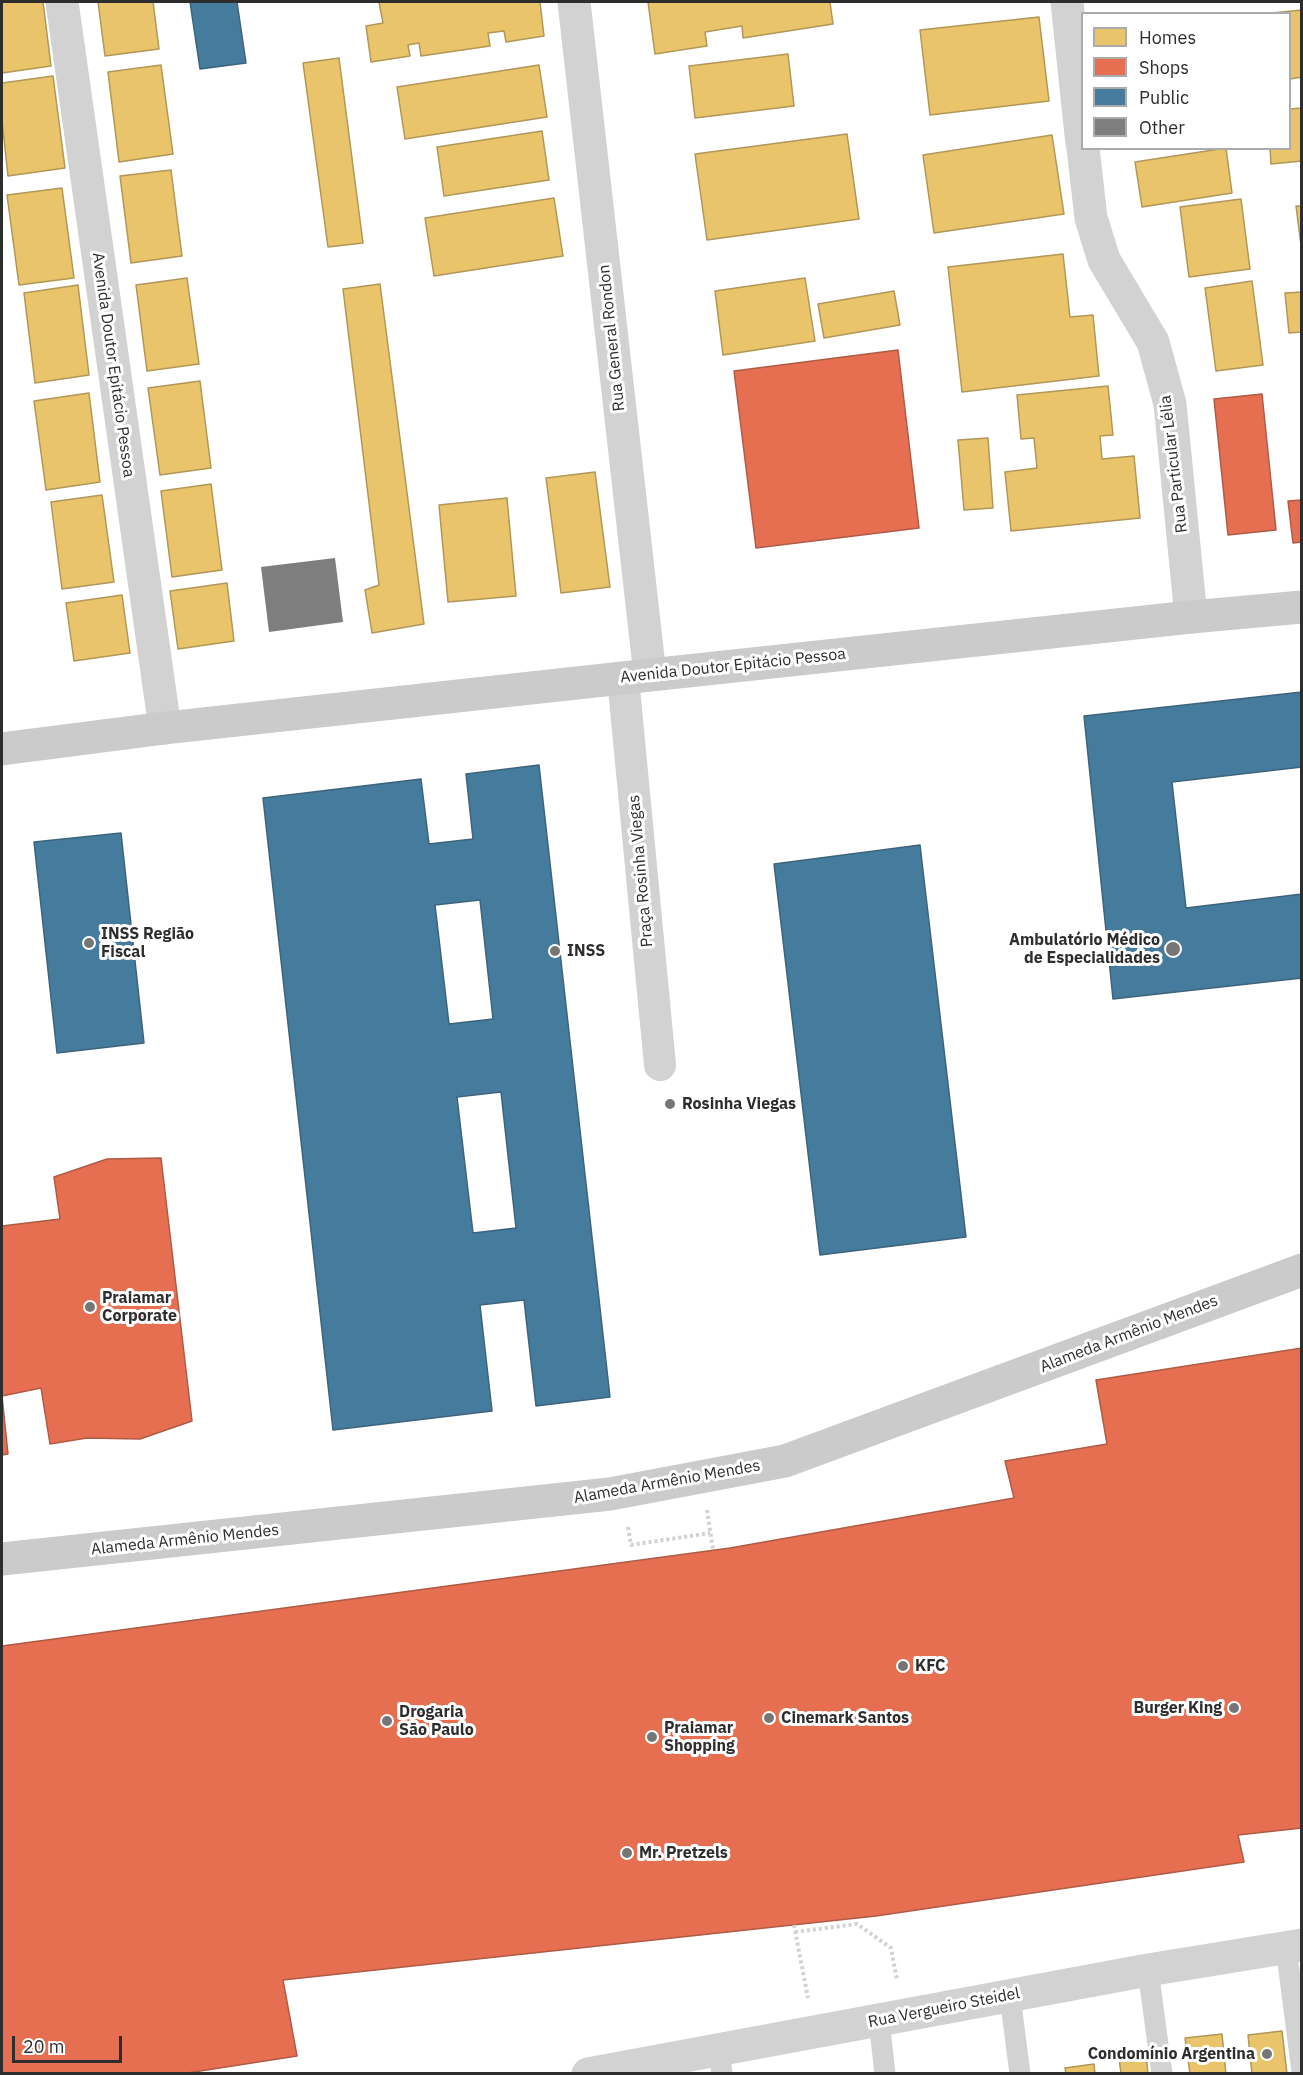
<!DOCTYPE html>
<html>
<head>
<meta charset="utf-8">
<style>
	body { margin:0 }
	#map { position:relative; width:1303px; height:2075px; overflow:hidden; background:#fff; font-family:"IBM Plex Sans",sans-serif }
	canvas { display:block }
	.frame { position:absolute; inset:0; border:3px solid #2d2d2d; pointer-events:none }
	.legend { position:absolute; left:1081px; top:12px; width:210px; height:138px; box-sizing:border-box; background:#fff; border:2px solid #ababab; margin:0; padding:8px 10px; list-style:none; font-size:18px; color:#2d2d2d }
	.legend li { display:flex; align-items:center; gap:12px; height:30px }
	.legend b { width:30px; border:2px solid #ababab }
	.scale { position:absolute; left:12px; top:2036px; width:110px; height:27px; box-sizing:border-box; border:3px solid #2d2d2d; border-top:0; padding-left:8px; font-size:18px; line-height:21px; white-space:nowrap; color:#2d2d2d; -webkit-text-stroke:4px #fff; paint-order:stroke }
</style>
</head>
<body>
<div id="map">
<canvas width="1303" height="2075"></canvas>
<div class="frame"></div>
<ul class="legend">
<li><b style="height:16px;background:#e9c46a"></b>Homes</li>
<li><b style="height:16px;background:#e76f51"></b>Shops</li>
<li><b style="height:16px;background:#457b9d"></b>Public</li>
<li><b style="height:16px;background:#7e7e7e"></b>Other</li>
</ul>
<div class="scale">20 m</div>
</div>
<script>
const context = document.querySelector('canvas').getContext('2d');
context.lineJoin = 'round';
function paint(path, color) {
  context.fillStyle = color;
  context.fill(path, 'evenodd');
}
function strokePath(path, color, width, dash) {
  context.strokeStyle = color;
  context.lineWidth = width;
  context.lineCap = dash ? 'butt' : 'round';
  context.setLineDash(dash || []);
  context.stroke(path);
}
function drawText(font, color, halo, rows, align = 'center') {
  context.font = font + ' "IBM Plex Sans",sans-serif';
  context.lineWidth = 6;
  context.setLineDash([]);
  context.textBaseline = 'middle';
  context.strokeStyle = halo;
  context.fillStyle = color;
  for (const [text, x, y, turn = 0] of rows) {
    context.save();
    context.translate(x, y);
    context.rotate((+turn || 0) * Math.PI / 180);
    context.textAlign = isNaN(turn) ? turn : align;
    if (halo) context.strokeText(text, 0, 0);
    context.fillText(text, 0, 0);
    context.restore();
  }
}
const homes = new Path2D(`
	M2,2H43L51,66L2,73Z
	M98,2H153L159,49L105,56Z
	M379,2H540L544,36L506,42L504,31L488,33L490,46L421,56L419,43L408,45L410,56L371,62L366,26L383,23Z
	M648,2H830L833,24L743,38L742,26L705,32L707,46L655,54Z
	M1302,10V77L1290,79V14L1272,13Z
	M1039,17L1049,101L930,115L920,30Z
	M788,54L794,106L695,118L689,66Z
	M339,58L363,243L328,247L303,63Z
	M161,65L173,154L119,162L108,72Z
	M539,65L547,117L405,139L397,87Z
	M53,76L65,168L8,176L2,121V83Z
	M1302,108V161L1271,164L1270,148H1290V109Z
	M542,131L549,180L444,196L437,147Z
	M847,134L859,219L707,240L695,154Z
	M1052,135L1064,214L934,233L923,155Z
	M1226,148L1232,193L1142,207L1135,162Z
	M171,170L182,256L131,263L120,176Z
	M62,188L74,278L19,285L7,195Z
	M554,198L563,256L434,276L425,218Z
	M1241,199L1250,269L1189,277L1180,207Z
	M1296,206H1302V253Z
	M1063,254L1070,317L1093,315L1099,376L962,392L948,267Z
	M187,278L199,364L147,371L136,285Z
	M805,278L815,341L723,355L715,291Z
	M1252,281L1263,365L1216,371L1205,288Z
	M380,284L424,624L372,633L365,590L379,585L343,289Z
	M78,285L89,375L35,383L24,293Z
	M894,291L900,325L824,338L818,304Z
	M1302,292V332L1289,333L1285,293Z
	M200,381L211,468L160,475L148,388Z
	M1108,386L1113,435L1100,436L1102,459L1134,456L1140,518L1011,531L1005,472L1037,468L1034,438L1021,439L1017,395Z
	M89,393L100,482L46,490L34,401Z
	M988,438L993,508L964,510L958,440Z
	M595,472L610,587L561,593L546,478Z
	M211,484L222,570L172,577L161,491Z
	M102,495L114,582L62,589L51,502Z
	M507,498L516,596L448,602L439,505Z
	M227,583L234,641L178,649L170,591Z
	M122,595L130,653L74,661L66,603Z
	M1282,2031L1287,2074H1252L1248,2035Z
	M1222,2034L1226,2074H1190L1185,2038Z
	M1146,2054L1148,2074H1121L1119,2058Z
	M1094,2064L1095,2074H1066L1065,2068Z`);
paint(homes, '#e9c46a');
strokePath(homes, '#b19758', 1.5);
const shops = new Path2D(`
	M898,350L919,528L756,548L734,371Z
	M1262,394L1276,530L1228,535L1214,399Z
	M1302,500V542L1293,543L1288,501Z
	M161,1158L192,1421L140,1439L87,1438L50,1444L41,1388L2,1396L8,1454L2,1455V1226L60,1219L54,1177L107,1159Z
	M1302,1348V1828L1238,1835L1244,1862L876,1916L283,1980L297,2056L181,2074H2V1646L730,1548L1014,1498L1005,1461L1107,1444L1096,1380Z`);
paint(shops, '#e76f51');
strokePath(shops, '#af5b46', 1.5);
const public = new Path2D(`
	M190,2H237L246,63L200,69Z
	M1302,692V767L1172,782L1186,908L1302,894V978L1113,999L1084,716Z
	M539,765L610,1397L536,1406L524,1300L480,1305L492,1411L333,1430L263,798L421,779L429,844L473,839L466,774ZM480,900L493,1019L449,1024L435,905ZM501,1092L516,1228L473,1233L457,1097Z
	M121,833L144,1043L57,1053L34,842Z
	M920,845L966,1237L820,1255L774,864Z`);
paint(public, '#457b9d');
strokePath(public, '#3e647b', 1.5);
paint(new Path2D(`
	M335,558L343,622L269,632L261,567Z`), '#7e7e7e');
strokePath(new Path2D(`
	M707,1510L713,1550
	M628,1527L631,1545L710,1533
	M794,1925L808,1998
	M795,1932L857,1924L891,1948L897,1980`), '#d2d2d2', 4, [3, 3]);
strokePath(new Path2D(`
	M1286,1947L1302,2072
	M1148,1970L1162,2074
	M1010,1996L1020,2074
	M879,2020L885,2074
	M719,2050L722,2074`), '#d2d2d2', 21);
strokePath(new Path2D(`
	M623,678L660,1065`), '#d2d2d2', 32);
strokePath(new Path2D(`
	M62,2L165,728
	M574,2L650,675
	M1067,2L1082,144
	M1083,148L1091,218L1104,260L1153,342L1170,404L1191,617
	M588,2074L1148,1970L1302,1945`), '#d2d2d2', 33);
strokePath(new Path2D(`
	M2,749L165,728L650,675L1191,617L1302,607
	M2,1559L610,1494L785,1461L1302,1270`), '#cbcbcb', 33);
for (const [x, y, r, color] of [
	[89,943,6,"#767676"],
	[1173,949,8,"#767676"],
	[555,951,6,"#767676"],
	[670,1104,6,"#767676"],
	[90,1307,6,"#767676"],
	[903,1666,6,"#767676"],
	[1234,1708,6,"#767676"],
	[769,1718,6,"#767676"],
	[387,1721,6,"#767676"],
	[652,1737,6,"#767676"],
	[627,1853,6,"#767676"],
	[1267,2054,6,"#767676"]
]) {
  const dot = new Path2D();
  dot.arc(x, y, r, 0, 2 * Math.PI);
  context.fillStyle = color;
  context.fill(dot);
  strokePath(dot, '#fff', 2);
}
drawText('16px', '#2d2d2d', '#fff', [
	["Rua General Rondon",612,338,-96],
	["Avenida Doutor Epitácio Pessoa",113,365,82],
	["Rua Particular Lélia",1174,464,-97],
	["Avenida Doutor Epitácio Pessoa",733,666,-6],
	["Praça Rosinha Viegas",641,871,-95],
	["Alameda Armênio Mendes",1129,1334,-21],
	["Alameda Armênio Mendes",667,1482,-10],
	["Alameda Armênio Mendes",185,1540,-6],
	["Rua Vergueiro Steidel",944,2008,-11]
]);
drawText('bold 16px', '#2d2d2d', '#fff', [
	["INSS Região",101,934],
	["Fiscal",101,952],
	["Ambulatório Médico",1160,940,"right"],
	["de Especialidades",1160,958,"right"],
	["INSS",567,951],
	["Rosinha Viegas",682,1104],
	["Praiamar",102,1298],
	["Corporate",102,1316],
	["KFC",915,1666],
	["Burger King",1222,1708,"right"],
	["Drogaria",399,1712],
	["São Paulo",399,1730],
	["Cinemark Santos",781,1718],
	["Praiamar",664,1728],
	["Shopping",664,1746],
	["Mr. Pretzels",639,1853],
	["Condomínio Argentina",1255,2054,"right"]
], 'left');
</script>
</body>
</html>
